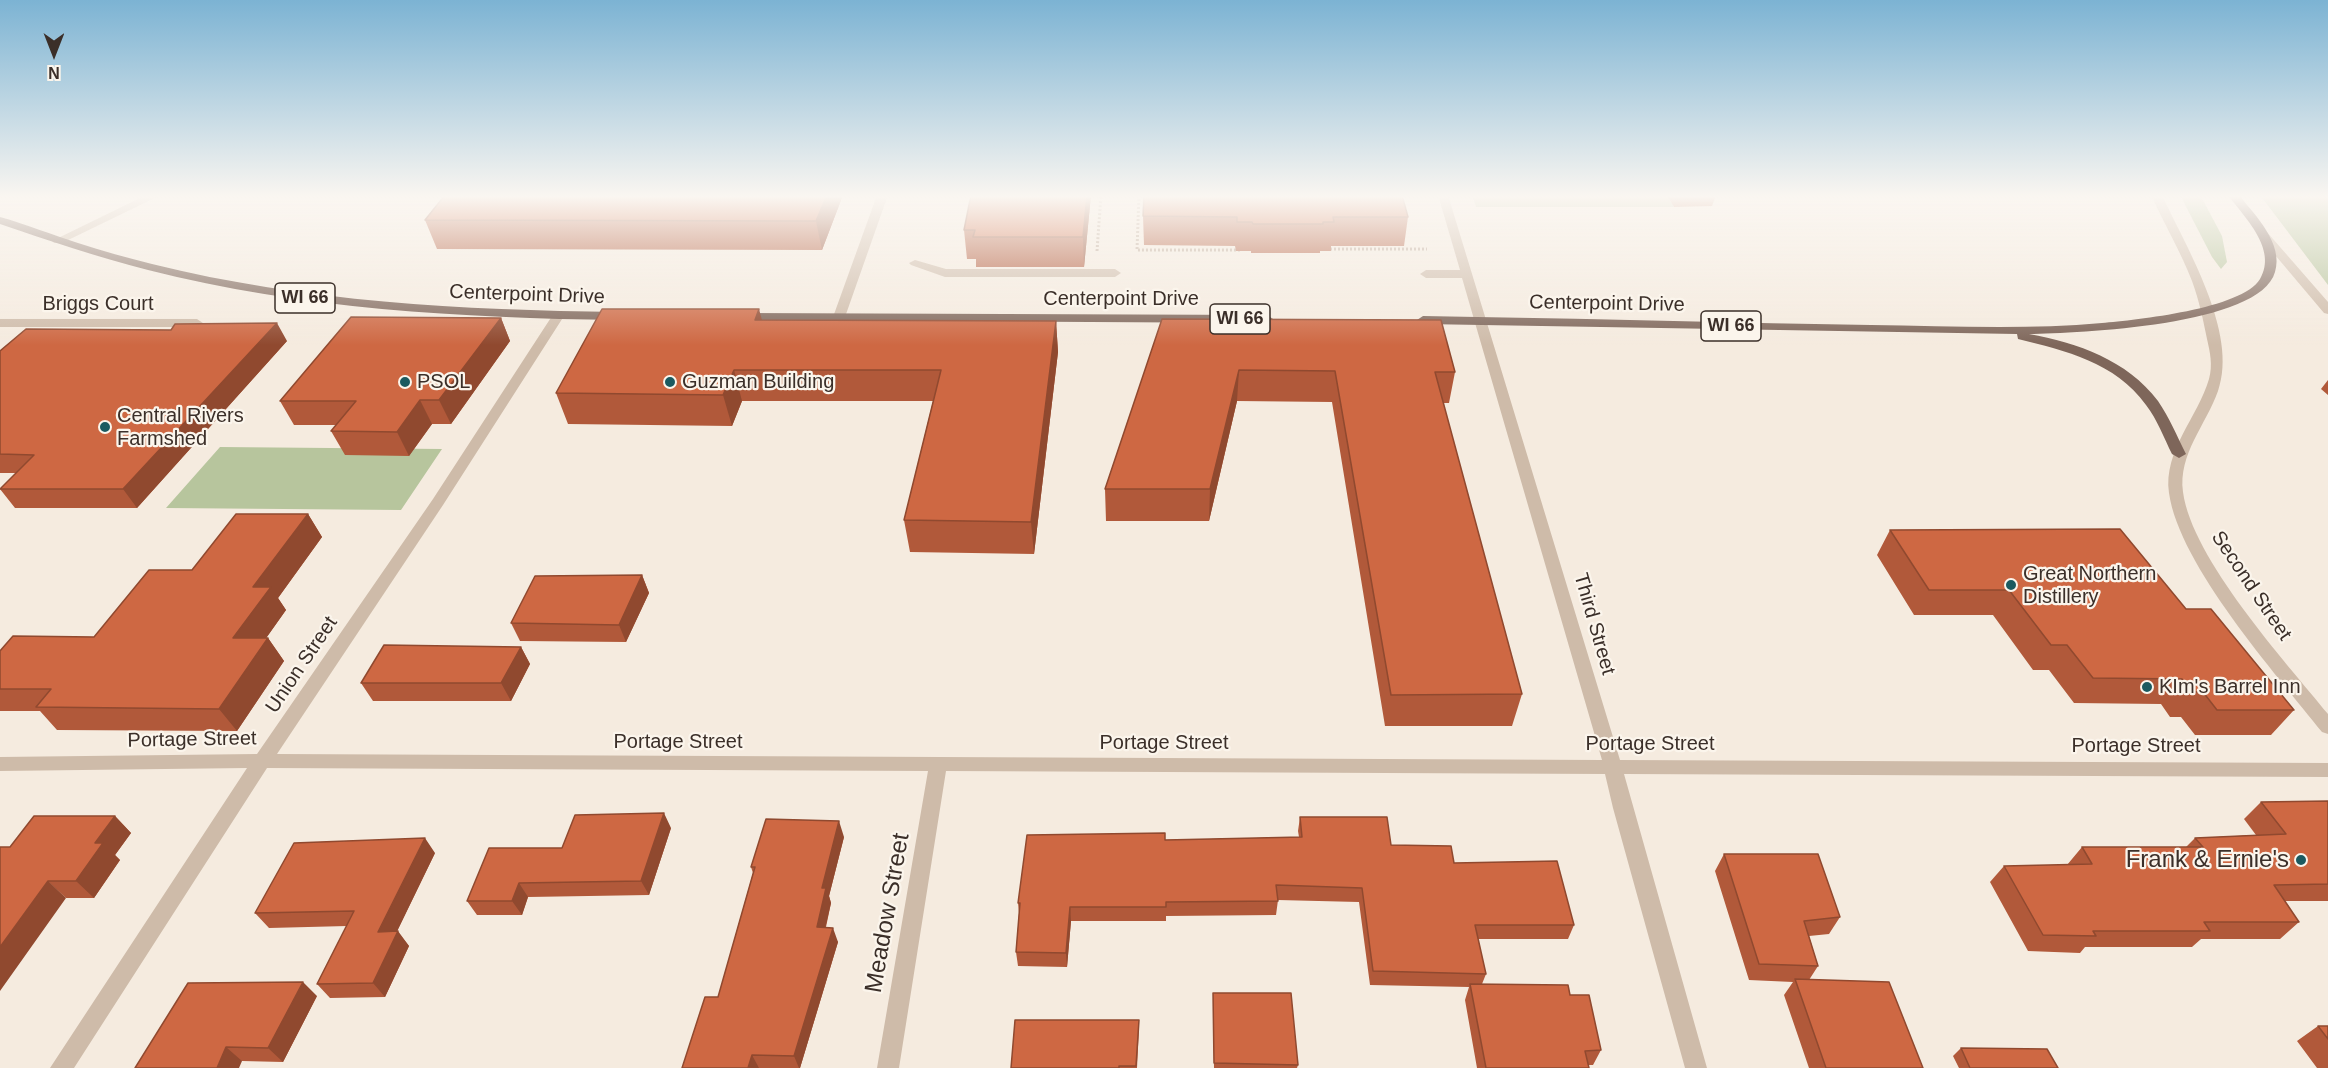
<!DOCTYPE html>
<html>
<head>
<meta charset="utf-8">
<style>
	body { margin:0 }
	#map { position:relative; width:2328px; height:1068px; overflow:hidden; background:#f5ebdf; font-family:Arial,sans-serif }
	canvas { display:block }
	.north { position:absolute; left:24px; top:24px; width:60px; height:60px; -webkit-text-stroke:4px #fbf5ec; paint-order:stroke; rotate:180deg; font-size:16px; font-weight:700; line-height:24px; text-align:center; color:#3b2f29 }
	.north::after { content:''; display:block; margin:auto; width:21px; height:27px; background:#3b2f29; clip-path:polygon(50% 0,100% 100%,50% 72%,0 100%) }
</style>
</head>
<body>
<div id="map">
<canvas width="2328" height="1068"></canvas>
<div class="north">N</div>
</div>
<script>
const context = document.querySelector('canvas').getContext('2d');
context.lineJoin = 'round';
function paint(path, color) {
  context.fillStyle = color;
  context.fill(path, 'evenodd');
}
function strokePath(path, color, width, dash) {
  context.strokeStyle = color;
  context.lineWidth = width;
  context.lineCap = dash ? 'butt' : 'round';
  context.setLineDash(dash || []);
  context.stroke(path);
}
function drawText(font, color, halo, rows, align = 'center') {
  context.font = font + ' Arial,sans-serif';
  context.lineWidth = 4.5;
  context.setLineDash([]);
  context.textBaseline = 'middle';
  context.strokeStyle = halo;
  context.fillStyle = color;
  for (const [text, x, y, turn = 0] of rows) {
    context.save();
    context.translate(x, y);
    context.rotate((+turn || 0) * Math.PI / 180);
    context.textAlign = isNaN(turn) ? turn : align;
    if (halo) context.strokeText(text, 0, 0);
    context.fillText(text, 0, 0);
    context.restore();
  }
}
paint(new Path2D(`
	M1472,195L1668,197L1674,207H1476Z
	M2180,195H2198L2203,200L2222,236L2227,262L2221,269L2212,257Z
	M2260,195H2328V285Z
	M220,447L442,449L401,510L166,508Z`), '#b7c59d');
strokePath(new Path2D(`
	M1139,195L1137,250H1241
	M1326,249H1427
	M1097,251L1101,195`), '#baa593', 3, [2, 2]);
paint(new Path2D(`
	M146,195H161L62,243H54L52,241Z
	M877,195H888L845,317L839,321L835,320L833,317Z
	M1438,195H1448L1620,760L2328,763V777L1624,774L1707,1068H1685L1613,808L1605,774L946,771L899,1068H877L928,771L267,768L74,1068H50L247,768L0,771V757L257,754L433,499L552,316L558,312L564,316L443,505L277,754L1602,760L1462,278H1426L1420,274L1426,270H1460Z
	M2151,195H2162C2186,247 2239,333 2218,391C2206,425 2178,454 2183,492C2192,559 2285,661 2328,714V734L2322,732C2276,674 2179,565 2169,493C2163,451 2198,417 2209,379C2213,365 2210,352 2207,339C2203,319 2199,300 2192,281C2181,252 2164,224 2151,195Z
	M2263,231L2267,232L2328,302V314L2324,313L2259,236V232Z
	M915,260L946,269H1115L1121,273L1115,277H945L911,265L909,263Z
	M0,319H197L203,323L197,327H0Z`), '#cebba9');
paint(new Path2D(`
	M2228,195H2239C2255,215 2284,244 2275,272C2260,326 2078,333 2029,334C2078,343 2127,360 2158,401C2169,417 2177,436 2186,454L2179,458L2172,454C2164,438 2157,419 2146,405C2115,362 2066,351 2018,339L2017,334L1423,324L1417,320L1423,316L1477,317C1608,319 1739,323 1871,325C1948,326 2025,330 2102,323C2136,320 2242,309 2260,279C2278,249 2244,217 2228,195Z
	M0,217C26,224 52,235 78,243C102,251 128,258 152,264C305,302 462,310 619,312L625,316L619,320C461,318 302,309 148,270C98,257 49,241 0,224Z
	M742,313L1267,315L1273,319L1267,323L738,320V314Z`), '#7e665a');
paint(new Path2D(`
	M843,195L822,250L437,249L425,220Z
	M971,195H1091L1084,267H976V259H967L964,230Z
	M1547,195H1716L1712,206L1674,207L1668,197L1547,196Z
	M1143,216L1408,217L1404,246H1331V251H1320V253H1251V251H1236L1235,246L1144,245Z
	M501,318L510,341L451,424H432L409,456L345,455L331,431L337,425H294L280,401Z
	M1162,319L1455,372L1449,403H1443L1522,694L1512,726H1385L1332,402L1237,401L1209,521H1106L1105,489Z
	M762,320L1056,321L1058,352L1034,554L910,552L904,520L933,401H742L732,426L568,424L556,393Z
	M287,341L137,508H15L0,489L16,473H0V351Z
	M2328,380V395L2321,389Z
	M308,514L322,537L278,598L286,610L266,638H268L284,661L237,731L57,730L40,711H0V651L94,637L192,570Z
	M1890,530L2186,609L2294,710L2271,735H2195L2181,717H2170L2161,704L2074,703L2049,670H2033L1993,615H1914L1877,555Z
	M642,575L649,593L626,642L520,641L511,623Z
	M521,647L530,664L511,701H373L361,683Z
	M2328,801V901H2285L2299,922L2280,939H2201L2192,947H2085L2080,953L2028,951L1990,882L2004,866L2067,865L2082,847H2186L2195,838L2256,835L2244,819L2261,802Z
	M115,816L131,833L115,855L120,860L94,898H66L10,847Z
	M1300,817L1391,845L1454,863L1574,925L1568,939H1478L1486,974L1482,984L1570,995L1601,1050L1593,1065H1588L1589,1068H1477L1465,1000L1469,987L1370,985L1359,902L1278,900L1276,915L1166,916V921H1071L1067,967L1018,966L1016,952L1019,913L1018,903L1165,840L1299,837L1298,831Z
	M671,828L649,895L528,897L522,915H477L467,901L562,848Z
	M844,837L829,896L831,903L826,927L838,942L800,1068H682L718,997L753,873L751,867Z
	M435,853L397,931L409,946L385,997L330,998L317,984L347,926L269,928L255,913Z
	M1724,854L1840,917L1829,934L1809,936L1818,966L1809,980L1923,1068H1809L1784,995L1793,982L1749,980L1715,871Z
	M1213,993L1298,1065L1297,1068H1214Z
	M317,996L283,1062L242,1061L135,1068Z
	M2318,1026H2328V1068H2317L2297,1041Z
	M1139,1028L1137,1068H1011Z
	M1961,1048L2058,1068H1959L1953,1056Z`), '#b1593a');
paint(new Path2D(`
	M827,195H843L822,250L816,221Z
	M1087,195H1091L1084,267L1083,237Z
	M759,309L767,339L755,320Z
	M501,318L510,341L451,424L439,400Z
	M1056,321L1058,352L1034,554L1031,522Z
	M277,323L287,341L137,508L123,489Z
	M734,370L742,401L732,426L723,395Z
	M1239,370L1237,401L1209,521L1210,489Z
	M420,400L432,424L409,456L397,432Z
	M308,514L322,537L278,598L286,610L250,661L233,638L253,587Z
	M642,575L649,593L626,642L619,625Z
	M268,638L284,661L237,731L219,709Z
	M521,647L530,664L511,701L501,683Z
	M664,813L671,828L649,895L641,881Z
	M115,816L131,833L115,855L120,860L94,898L76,881L95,843Z
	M839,821L844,837L829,896L831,903L822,942L817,927L822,888Z
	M425,838L435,853L390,946L378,932Z
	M48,881L66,898L0,991V947Z
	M519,883L528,897L522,915L512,901Z
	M1070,907L1071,921L1067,967L1066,953Z
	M833,928L838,942L800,1068H799L794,1056Z
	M398,931L409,946L385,997L373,983Z
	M303,982L317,996L283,1062L268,1048Z
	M226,1047L242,1061L239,1068H217Z
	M752,1055L759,1068H748Z`), '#90492f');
const building = new Path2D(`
	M445,195H827L816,221L425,220Z
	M971,195H1087L1083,237H973L975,230H964Z
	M1144,195H1402L1408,217H1333L1334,222H1323V224H1253L1252,222H1237V217L1143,216Z
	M602,309H759L755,320L1056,321L1031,522L904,520L941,370H734L723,395L556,393Z
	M351,317L501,318L439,400H420L397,432L331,431L356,401H280Z
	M1162,319L1441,320L1455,372H1435L1522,694L1391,695L1335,371L1239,370L1210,489H1105Z
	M277,323L123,489H0L34,455L0,454V351L26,329L171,330L175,324Z
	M236,514H308L253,587H271L233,638H268L219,709L36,707L51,689H0V651L13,636L94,637L149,570H192Z
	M2120,529L2186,609H2211L2294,710H2217L2203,692H2192L2182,679L2093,678L2067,645H2051L2009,590H1929L1890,530Z
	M642,575L619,625L511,623L535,576Z
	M384,645L521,647L501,683H361Z
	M2328,801V884L2274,885L2299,922H2204L2210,931H2093L2096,936L2043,935L2004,866L2092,864L2082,847H2203L2195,838L2286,834L2261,802Z
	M664,813L641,881L519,883L512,901H467L489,848H562L575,815Z
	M34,816H115L95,843H103L76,881H48L0,947V847H10Z
	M1300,817H1387L1391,845L1451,846L1454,863L1557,861L1574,925H1475L1486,974L1373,971L1362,888L1276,885L1278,901L1166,902V907H1070L1066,953L1016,952L1020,903H1018L1027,835L1165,833V840L1302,837Z
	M766,819L839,821L822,888H826L817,927L833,928L794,1056L752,1055L748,1068H682L705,997H718L755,867H751Z
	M425,838L378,932L398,931L373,983L317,984L354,911L255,913L294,843Z
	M1724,854H1818L1840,917L1804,921L1818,966L1759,964Z
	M1795,979L1889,982L1923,1068H1826Z
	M303,982L268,1048L226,1047L217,1068H135L188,983Z
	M1470,984L1568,985L1570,995H1589L1601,1050L1585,1051L1589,1068H1486Z
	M1213,993H1291L1298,1065L1214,1063Z
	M1015,1020H1139L1136,1066H1119V1068H1011Z
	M2318,1026H2328V1039Z
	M1961,1048L2047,1049L2058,1068H1970Z`);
paint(building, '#ce6843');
strokePath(building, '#90492f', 1.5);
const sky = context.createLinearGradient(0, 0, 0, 345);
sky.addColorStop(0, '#7cb3d3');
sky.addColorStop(0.57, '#faf6f1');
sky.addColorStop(1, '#faf6f100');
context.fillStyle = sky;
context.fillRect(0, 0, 2328, 345);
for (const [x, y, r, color] of [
	[405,382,6,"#1b5a60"],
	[670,382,6,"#1b5a60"],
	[105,427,6,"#1b5a60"],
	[2011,585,6,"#1b5a60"],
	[2147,687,6,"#1b5a60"],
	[2301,860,6,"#1b5a60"]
]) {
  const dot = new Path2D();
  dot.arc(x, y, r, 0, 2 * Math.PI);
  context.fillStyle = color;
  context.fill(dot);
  strokePath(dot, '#fbf5ec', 2);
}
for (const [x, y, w] of [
	[305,298,60],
	[1240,319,60],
	[1731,326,60]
]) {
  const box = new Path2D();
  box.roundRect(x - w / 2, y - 15, w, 30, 4.5);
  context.fillStyle = '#fbf5ec';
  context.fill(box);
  strokePath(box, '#3b2f29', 1.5);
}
drawText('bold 18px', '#3b2f29', null, [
	["WI 66",305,298],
	["WI 66",1240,319],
	["WI 66",1731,326]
]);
drawText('20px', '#3b2f29', '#fbf5ec', [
	["Centerpoint Drive",527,295,2],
	["Centerpoint Drive",1121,299],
	["Briggs Court",98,304],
	["Centerpoint Drive",1607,304,1],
	["Second Street",2251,586,56],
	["Third Street",1594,624,74],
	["Union Street",302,665,-56],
	["Portage Street",192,740,-1],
	["Portage Street",678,742],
	["Portage Street",1164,743],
	["Portage Street",1650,744],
	["Portage Street",2136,746]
]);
drawText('20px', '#3b2f29', '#fbf5ec', [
	["PSOL",417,382],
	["Guzman Building",682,382],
	["Central Rivers",117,416],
	["Farmshed",117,439],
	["Great Northern",2023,574],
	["Distillery",2023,597],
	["KIm's Barrel Inn",2159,687]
], 'left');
drawText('24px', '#3b2f29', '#fbf5ec', [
	["Frank & Ernie's",2289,860]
], 'right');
drawText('24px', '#3b2f29', '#fbf5ec', [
	["Meadow Street",888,913,-80]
]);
</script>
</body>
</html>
